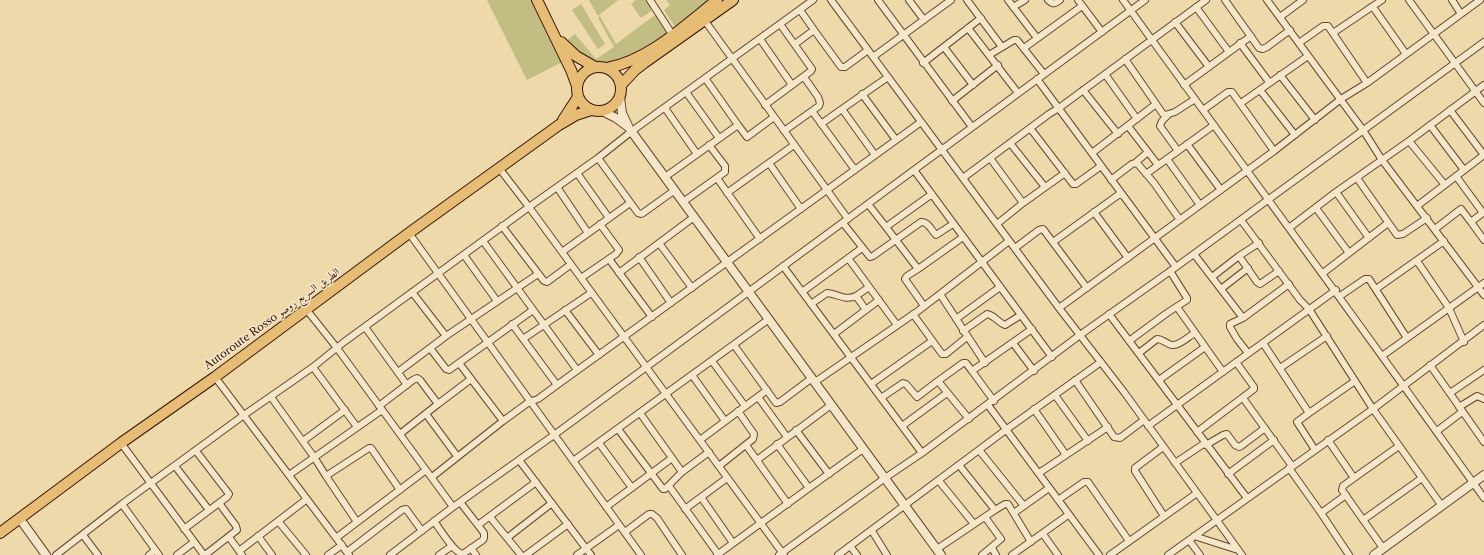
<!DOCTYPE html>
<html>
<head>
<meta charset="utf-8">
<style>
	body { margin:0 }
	canvas { display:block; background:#eed9aa }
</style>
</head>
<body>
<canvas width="1484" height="555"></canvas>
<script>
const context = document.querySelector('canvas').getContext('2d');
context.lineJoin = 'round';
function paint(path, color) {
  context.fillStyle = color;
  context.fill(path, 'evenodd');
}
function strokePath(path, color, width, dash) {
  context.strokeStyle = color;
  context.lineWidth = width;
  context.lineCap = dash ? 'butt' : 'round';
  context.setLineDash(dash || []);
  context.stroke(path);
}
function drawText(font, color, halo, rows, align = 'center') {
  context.font = font + ' "Libre Caslon Text",Amiri,serif';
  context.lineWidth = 3;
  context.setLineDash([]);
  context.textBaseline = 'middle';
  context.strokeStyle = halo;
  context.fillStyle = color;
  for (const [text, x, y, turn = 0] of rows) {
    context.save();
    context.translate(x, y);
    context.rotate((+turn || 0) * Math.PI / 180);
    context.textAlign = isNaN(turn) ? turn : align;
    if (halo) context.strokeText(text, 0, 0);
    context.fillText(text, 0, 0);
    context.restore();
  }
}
paint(new Path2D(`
	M487,0H534L564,61L527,80Z
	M589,0H618L598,16Z
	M636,0H650L653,5L651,11L641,18L631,4Z
	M666,0H712L675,27L664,10L670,5Z
	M581,4L605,44L598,49L572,10Z
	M659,12L671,31C651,44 620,70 596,64C587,61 573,48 565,42L575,34L596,59L614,47L598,18L600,16L616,44Z`), '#c1bd83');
const minor = new Path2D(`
	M650,0L672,34
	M831,0L1059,308L1124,392L1242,555
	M878,0L972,127
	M909,0L924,20
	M967,0L1002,47
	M1008,0L1037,38
	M1048,0C1053,5 1055,4 1060,0
	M1078,0L1102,32
	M1123,0C1243,166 1365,331 1484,498
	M1225,0L1259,48L1263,49L1267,47L1290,30
	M1267,0L1363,130L1382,160L1484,295
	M1409,0L1484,103
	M1452,0L1461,14
	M1013,7L1025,0
	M1196,7L1229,52
	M1373,7L1406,54
	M800,10L814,30
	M1280,17L1303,0
	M705,21L848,219
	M1175,22L1209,67
	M968,28L1018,93
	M1333,33L1382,0
	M760,39L792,85
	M1240,43L1269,82
	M1299,43L1323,26H1328L1367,83
	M795,44L814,30L841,67H845L868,50
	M944,47L973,85
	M1024,48L1082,6
	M989,55L1014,40H1017L1044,74
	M873,57L951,0
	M1125,59L1163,114L1165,115L1175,112L1195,99
	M923,63L981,18
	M1105,74L1137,119
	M1280,75L1315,120
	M705,78L738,125
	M1037,79L1176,267
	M1184,85L1251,36
	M1083,90L1118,134
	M1260,90L1295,135
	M686,92L719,138
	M862,94L896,140
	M952,101L998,65
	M1241,103L1308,56
	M765,105L811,71L812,69L780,24
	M665,108L697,154
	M1203,110L1228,92H1232L1274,151
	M1450,110L1484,155
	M812,111L855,170
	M1168,115L1162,121L1160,126L1178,151
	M821,124L842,109
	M1430,125L1464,170
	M1128,126L1158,165
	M1030,128L1073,184H1076L1101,166
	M784,131L819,106L820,103L818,97L804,77
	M1409,141L1445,185
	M1010,143L1045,187
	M1187,144L1221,190
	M1092,153L1156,104
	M875,155L842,109L888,77
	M598,158L638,213L641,214L643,213L675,190
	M990,158L1023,203
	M1167,159L1200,205
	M769,163L801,209
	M1135,163L1148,152
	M499,168L529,207L784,555
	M914,170L1052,357
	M577,173L609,218
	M1146,174L1214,125
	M1456,176L1483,213
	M665,177L738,125L747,137L774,117
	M717,178L760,239
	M963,178L1049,114L1059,108L1206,0
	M1357,178L1397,235L1403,234L1427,218
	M1111,180L1132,164L1137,163L1154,183L1180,220
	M557,187L588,233
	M1336,192L1369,238
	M727,193L794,145
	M683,202L725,172V166L709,145
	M868,204L886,227L932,194
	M1417,206L1484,155
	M1316,208L1349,253
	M1094,212L1128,258
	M1484,212L1471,222L1484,240
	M1241,220L1300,300L1309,309L1373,409L1442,506
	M843,223L870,257L873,256L921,222C928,221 931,230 936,235L953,224
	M997,224L1023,203L1065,173
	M502,226L544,281L547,282L570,265
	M886,227L918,269L963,237
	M1289,228L1336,192L1409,141L1484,85
	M1435,229L1461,209L1471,222
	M409,233L641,555
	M483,241L577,370
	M1053,242L1121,193
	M659,243L692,288
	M1015,248L1039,230L1043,229L1087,288
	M562,252L630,203
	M1194,254L1243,318
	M464,255L497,301
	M1239,256L1257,282L1260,284L1279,271
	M639,257L671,303
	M848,258L897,325
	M609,259L652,317
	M1417,261L1449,308L1464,342
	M783,266L922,453
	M918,269L907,276L905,279L924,306
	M619,273L694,217
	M1323,273L1388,223
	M1212,277L1239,256L1259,243
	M581,278L616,254L619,250L600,224
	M1221,289L1248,268
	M1376,289L1444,241
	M412,292L446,336
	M802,292L862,248
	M940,294L985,363
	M1340,296L1365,279H1369L1407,338
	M811,304L827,293C838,294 845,301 856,296
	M1177,307L1223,372
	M1059,308L1274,151L1341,99L1367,83L1480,0
	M306,309L337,348L453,507
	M565,310L599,355
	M866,310L856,296L869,287
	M913,314L942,354H946L967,337
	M1109,314L1247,498
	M956,319L1000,287
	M512,324L557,385
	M365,327L407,385
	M963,331L987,314C994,315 999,323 1005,325L1021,315
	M834,334L879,300
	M523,339L591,293
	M1129,341L1167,313L1187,300V298L1170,271
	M1013,343L1034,371
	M1263,343L1309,413L1355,381
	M734,345L776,403L780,402L812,378
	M430,348L446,369L449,370L533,310
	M1139,353L1157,339C1163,339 1166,344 1172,345C1179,346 1189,336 1195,333
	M1248,353L1237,339L1230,327V324L1243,318L1289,284
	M1382,356L1484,283
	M712,361L745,406
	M459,363L503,421
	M1430,365L1484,442
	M313,367L357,427
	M1280,368L1327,336
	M398,372L446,336L538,274
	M692,375L725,421
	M215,377L349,555
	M1075,380L1114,437L1120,438L1144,420
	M1159,380L1205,347
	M815,382L918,311L1009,241
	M871,384L932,341
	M1450,393L1484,370
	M1055,395L1088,441
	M271,397L314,457L326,476L357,522
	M758,397L787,437
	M881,398L903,383L906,384L917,397L938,381
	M1243,398L1292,466
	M994,401L972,371L1032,329
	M438,404L471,379
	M988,405L1099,555
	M379,406L413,380L417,378L420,380L438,404L400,434
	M1459,407L1477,396L1484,399
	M1034,409L1066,455
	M640,413L682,472
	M1309,413L1297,422L1315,450
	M426,414L457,456
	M969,419L938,381L963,363H966L972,371
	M902,426L947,393
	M1148,426L1336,290
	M618,429L663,489H665L682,472L709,452
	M796,430L829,474
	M1437,431L1462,412
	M1197,432L1254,389V387L1236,362
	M700,440L767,390
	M1328,440L1354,478L1343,486L1342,490L1383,548
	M303,441L345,410
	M121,443L204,555
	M599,443L632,488
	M777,444L809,488L863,449
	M746,445L788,504
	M1206,445L1223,435L1227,434L1235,445L1239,447L1241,446L1265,428
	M1163,447L1135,468V471L1164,516
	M979,450L1024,506
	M196,451L229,494L227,497L219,503
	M519,460L591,555
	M757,460L831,405
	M573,461L769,319
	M1175,463L1205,443
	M959,465L995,510L1005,504H1008L1031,542
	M175,466L209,510
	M719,466L753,439L754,434L738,411
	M1289,468L1321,513L1349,555
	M1039,473L1108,427
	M1228,474L1274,440
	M289,475L382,410
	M326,476L369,448H371L400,490
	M432,477L503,421L529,402L538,399L557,385L921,122
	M1354,478L1399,446
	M939,481L974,524
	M669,486L718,554
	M701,497L733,543
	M1058,500L1084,482H1088L1129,541
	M122,504L159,555
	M606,507L672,458
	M685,509L727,478
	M1014,513L1049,488
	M1321,513L1346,495
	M490,517L521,555
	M1363,520L1422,478
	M278,521L306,555
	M434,521C440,529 454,553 463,554L483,540L484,538V533L460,502
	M478,525L536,482
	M184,529L219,503L236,526L237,530L205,555
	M872,531L887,555
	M625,532L649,514H652L657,518L682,555
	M1043,534L1058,555
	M83,535L98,555
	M258,536L272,555
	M1194,536L1238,550
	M229,537L242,555
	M336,538L426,470
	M507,538L552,503
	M1189,540L1200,555
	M850,546L857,555
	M471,548L476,555
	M992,548L996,555
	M937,549L995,510
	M239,551L307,499
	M347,552L402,510L406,509L422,531
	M56,555L122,504L244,415L313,367L344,342L529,207L598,158L632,131L813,0
	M149,555L155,550
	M177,555L194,542
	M328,555L342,545
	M390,555L453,507L554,435L1145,0
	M439,555L452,546
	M526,555L568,524
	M577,555L619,525
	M717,555L809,488
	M779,555L885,478L922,453L1080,335L1176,267L1484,42
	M838,555L1007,429L1101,362
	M982,555L1001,539L985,517
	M1012,555L1068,515
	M1110,555L1197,493
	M1168,555L1373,409L1484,325`);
const tertiary = new Path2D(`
	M620,97L622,113L629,128L941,555
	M602,111L616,118L627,126
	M20,519L46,555
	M1374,555L1484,475`);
const primary = new Path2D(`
	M537,0L571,70L577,86
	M561,42L576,56L595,67`);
const trunk = new Path2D(`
	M577 89a22 22 0 1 1 44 0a22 22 0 1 1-44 0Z
	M607,68C649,60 684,26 717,0
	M621,85L635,70L644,63L733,0
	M563,120L578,97
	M0,533L121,443L215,377L409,233L559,125L576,115L591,110`);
strokePath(minor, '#664731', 8);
strokePath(tertiary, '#664731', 10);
strokePath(primary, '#381609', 12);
strokePath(trunk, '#381609', 12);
strokePath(minor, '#f4e6c8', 6);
strokePath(tertiary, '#f4e6c8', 8);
strokePath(primary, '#e7bc75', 10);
strokePath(trunk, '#e7bc75', 10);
drawText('11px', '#381609', '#f4e6c8', [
	["Autoroute Rosso الطريق السريع روصو",272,319,-36]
]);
</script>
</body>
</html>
